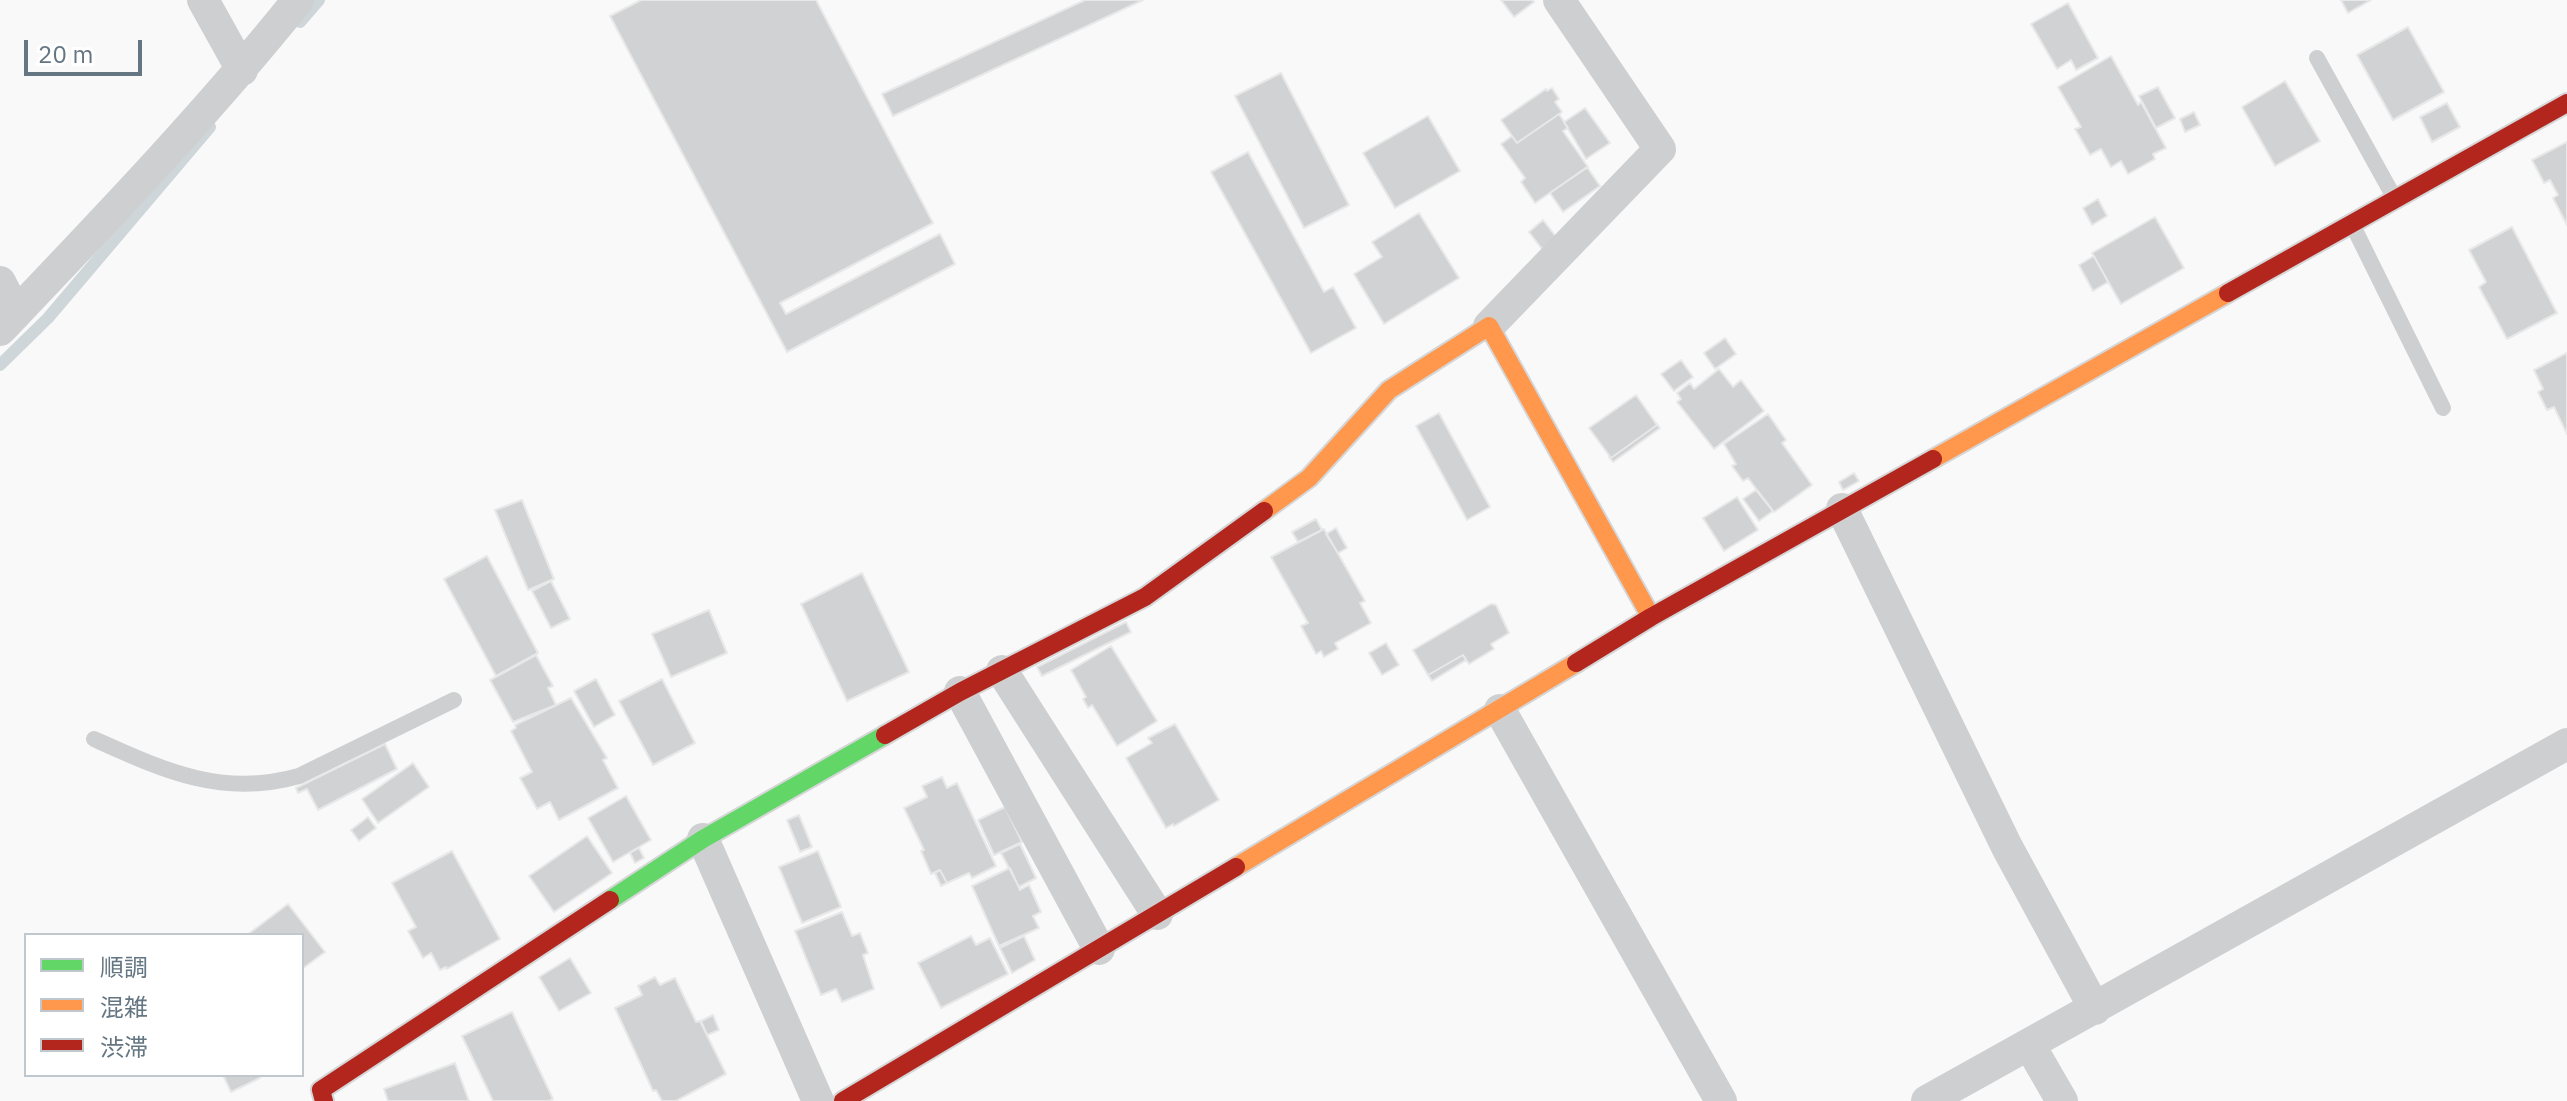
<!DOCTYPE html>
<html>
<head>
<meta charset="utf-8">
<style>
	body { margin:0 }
	#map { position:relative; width:2567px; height:1101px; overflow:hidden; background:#f9f9f9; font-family:"IBM Plex Sans","Noto Sans JP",sans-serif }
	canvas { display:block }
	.legend { position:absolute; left:24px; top:933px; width:280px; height:144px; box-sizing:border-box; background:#fff; border:2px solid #c1c8cd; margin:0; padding:10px 14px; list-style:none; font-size:24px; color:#657683 }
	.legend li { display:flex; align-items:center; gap:16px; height:40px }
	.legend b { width:40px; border:2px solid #c1c8cd }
	.scale { position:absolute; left:24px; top:40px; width:118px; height:36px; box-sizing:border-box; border:4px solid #657683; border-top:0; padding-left:10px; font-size:24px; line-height:28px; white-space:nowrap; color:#657683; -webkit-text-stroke:6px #fff; paint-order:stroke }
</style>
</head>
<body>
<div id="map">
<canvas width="2567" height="1101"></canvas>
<ul class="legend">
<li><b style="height:10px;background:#63d668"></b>順調</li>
<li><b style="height:10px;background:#ff974d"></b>混雑</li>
<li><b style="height:10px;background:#b3261e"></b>渋滞</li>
</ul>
<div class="scale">20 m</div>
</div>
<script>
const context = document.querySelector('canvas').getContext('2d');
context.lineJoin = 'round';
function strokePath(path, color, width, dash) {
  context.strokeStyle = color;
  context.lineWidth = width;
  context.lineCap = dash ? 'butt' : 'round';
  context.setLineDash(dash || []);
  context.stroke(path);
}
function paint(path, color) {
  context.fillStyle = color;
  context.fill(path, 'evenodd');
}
strokePath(new Path2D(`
	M300,22L319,0
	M0,365L48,318L210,127`), '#ced6d9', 12);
const building = new Path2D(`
	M641,0H816L933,223L780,303L786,314L940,234L955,264L787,352L610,16Z
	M1085,0H1143L893,116L882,94Z
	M1501,0H1532L1534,2L1514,17Z
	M2341,0H2371L2348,13Z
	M2068,3L2098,58L2076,70L2071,60L2057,69L2031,24Z
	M2408,27L2444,92L2393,120L2357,55Z
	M2111,56L2138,105L2141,102L2166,148L2153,154L2155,159L2128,174L2121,161L2111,167L2101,149L2090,155L2075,129L2081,127L2058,87Z
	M1281,73L1349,205L1304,228L1235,96Z
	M2285,81L2320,141L2275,166L2242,107Z
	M2158,87L2175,118L2156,128L2139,96Z
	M1552,88L1559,99L1555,102L1562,112L1517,143L1501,120L1546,89L1547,91Z
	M2447,103L2460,127L2432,142L2420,117Z
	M1585,108L1610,143L1586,159L1564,122Z
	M2194,112L2200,125L2185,132L2180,119Z
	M1559,114L1568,128L1563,131L1588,167L1535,203L1521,182L1525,178L1501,144L1512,136L1517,143Z
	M1428,116L1460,171L1395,208L1363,153Z
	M2567,142V225L2553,198L2558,195L2550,180L2544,183L2532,160Z
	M1248,152L1324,292L1333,287L1356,328L1311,353L1211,172Z
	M1587,167L1600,186L1563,212L1550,193Z
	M2098,199L2107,216L2092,225L2083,208Z
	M1419,213L1459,278L1384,324L1354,274L1382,257L1372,242Z
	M2155,217L2184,268L2121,304L2092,253Z
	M1543,220L1557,238L1542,249L1529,232Z
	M2512,227L2557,313L2507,339L2479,287L2486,282L2469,250Z
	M2094,256L2108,282L2093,291L2079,265Z
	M1725,338L1736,354L1715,369L1704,353Z
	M2567,353V434L2554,407L2547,410L2538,392L2543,389L2534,370Z
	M1681,360L1693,377L1674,391L1661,374Z
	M1719,369L1733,387L1741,380L1764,411L1714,449L1677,402L1681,399L1677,393L1690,383L1694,389Z
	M1636,395L1657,425L1611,458L1589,428Z
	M1439,413L1490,507L1467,520L1416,426Z
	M1768,414L1786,440L1782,443L1812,485L1774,512L1748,478L1743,481L1732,466L1736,464L1724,444Z
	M1656,423L1660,428L1613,462L1609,457L1611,458L1657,425Z
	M1854,473L1859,481L1843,490L1839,482Z
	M1756,490L1773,511L1759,521L1743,499Z
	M1737,497L1758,530L1724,551L1703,518Z
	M522,500L554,579L528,590L495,510Z
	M1316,519L1322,530L1298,542L1292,532Z
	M1336,528L1347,548L1338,553L1326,534Z
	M1324,529L1365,601L1360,603L1371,623L1335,643L1338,649L1324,657L1321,651L1316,654L1301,626L1308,623L1271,557Z
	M487,556L538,653L496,676L444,579Z
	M862,573L909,672L847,701L801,604Z
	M551,581L570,619L551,628L532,591Z
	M1491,604L1496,605L1509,633L1491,644L1494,649L1469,664L1463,655L1428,675L1413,650Z
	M709,610L727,653L671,677L652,634Z
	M1126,622L1131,632L1042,676L1037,667Z
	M1386,643L1399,665L1382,675L1369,653Z
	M1111,646L1157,721L1117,746L1092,705L1088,708L1083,699L1086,697L1071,670Z
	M536,655L553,686L548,688L556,705L513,722L490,680Z
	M1463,655L1466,660L1432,681L1428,675Z
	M596,679L615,715L594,727L574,691Z
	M662,679L695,743L653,765L619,701Z
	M571,698L607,758L603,760L618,788L559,820L550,802L537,809L520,778L532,772L511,731L516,728L515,725Z
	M1175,724L1219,800L1174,826L1173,824L1166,828L1126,758L1152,743L1148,738Z
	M385,744L397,769L318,810L307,789L298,793L296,788Z
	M413,763L429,787L378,823L362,799Z
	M942,777L947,788L957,783L996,866L972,878L969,873L947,883L940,870L931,874L921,851L924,850L904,808L927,797L922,786Z
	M626,796L651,840L613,862L588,818Z
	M1005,807L1022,842L994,855L978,820Z
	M799,815L812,847L800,852L787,820Z
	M368,817L376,828L359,841L351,830Z
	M587,836L612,873L554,912L529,876Z
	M1020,844L1036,878L1019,887L1001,853Z
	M639,848L644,858L635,863L630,853Z
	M452,851L500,939L447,969L446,967L440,970L431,953L423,958L408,931L416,927L392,883Z
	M818,851L841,907L802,923L779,867Z
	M1010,868L1020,890L1029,885L1041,912L1033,916L1039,928L999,946L972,886Z
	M940,870L947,883L941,886L935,873Z
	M288,904L325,952L302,969V935H247Z
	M842,912L852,936L860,933L868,953L863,955L874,989L842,1002L836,989L821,995L795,931Z
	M971,936L976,945L990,938L1008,974L941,1008L918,963Z
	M1024,936L1035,960L1012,973L1000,948Z
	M570,958L591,993L559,1011L539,977Z
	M655,977L660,985L675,978L696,1022L700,1021L726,1074L676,1101H662L656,1090L653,1091L615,1008L642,995L638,986Z
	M512,1012L553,1099L549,1101H493L462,1036Z
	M713,1015L719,1030L707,1035L701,1021Z
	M455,1063L469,1101H388L384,1089Z
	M223,1075H259L260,1078L231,1092Z`);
paint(building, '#d0d2d3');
strokePath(building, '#e8e8e8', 2);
const fast = new Path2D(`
	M610,900L703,839L885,735`);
const slow = new Path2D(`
	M1933,459L2228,293
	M1264,511L1309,478L1389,390L1489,326L1651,617
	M1236,867L1576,663`);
const jam = new Path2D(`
	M2228,293L2567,103
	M1576,663L1651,617L1933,459
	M885,735L960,692L1145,597L1264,511
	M324,1101L321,1090L610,900
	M843,1101L1236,867`);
strokePath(fast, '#d5d6d7', 22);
strokePath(slow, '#d5d6d7', 22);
strokePath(jam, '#d5d6d7', 22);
strokePath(new Path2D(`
	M2317,58L2395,199
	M2353,226L2443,408
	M94,739C163,770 222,798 299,776L454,700`), '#cecfd0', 16);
strokePath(new Path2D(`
	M203,0L242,70
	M0,282L16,313
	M1489,326L1660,149L1559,0
	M0,330C102,223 205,116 298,0
	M1842,509L2007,847L2095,1009
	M1002,671L1157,914
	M960,692L1099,949
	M1500,710L1721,1101
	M703,839L818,1101
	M2029,1044L2062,1101
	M1927,1101L2567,744`), '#cecfd0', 32);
strokePath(fast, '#63d668', 18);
strokePath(slow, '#ff974d', 18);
strokePath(jam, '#b3261e', 18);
</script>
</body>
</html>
